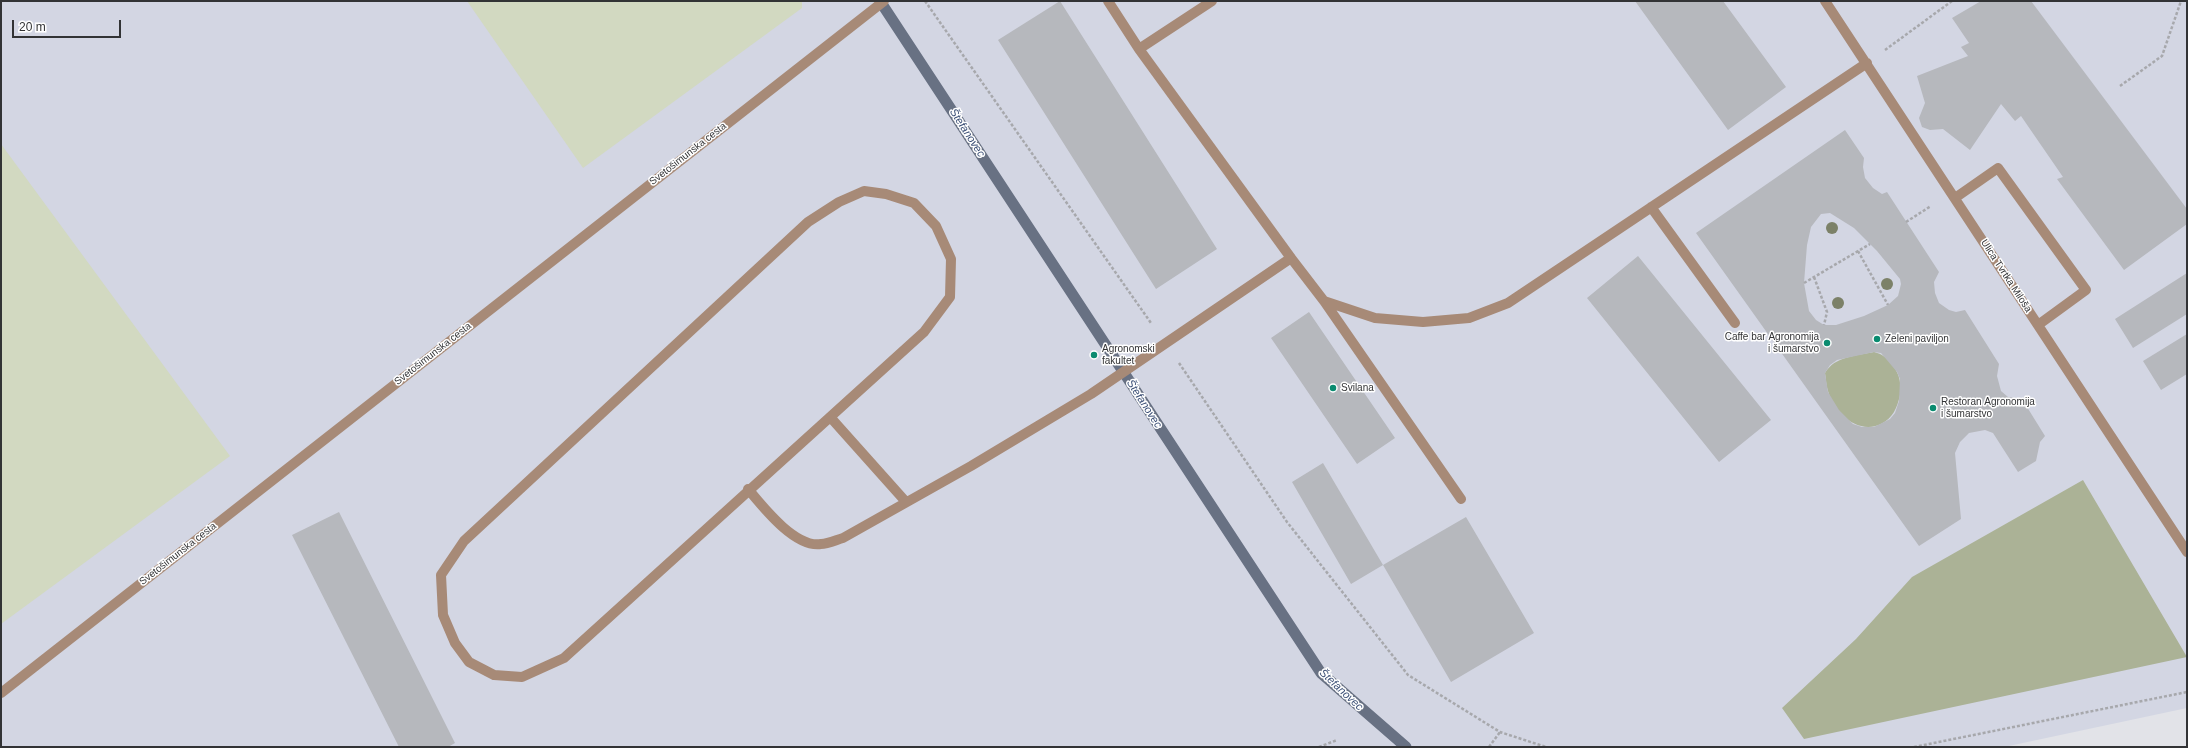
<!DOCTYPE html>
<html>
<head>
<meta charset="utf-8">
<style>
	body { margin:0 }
	#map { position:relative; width:2188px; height:748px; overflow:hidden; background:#e2e3e8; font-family:Helvetica,sans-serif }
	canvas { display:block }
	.frame { position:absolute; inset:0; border:2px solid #323335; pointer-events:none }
	.scale { position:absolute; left:12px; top:20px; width:109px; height:18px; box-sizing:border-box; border:2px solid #323335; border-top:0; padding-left:5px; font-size:12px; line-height:14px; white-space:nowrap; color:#323335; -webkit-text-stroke:3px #fff; paint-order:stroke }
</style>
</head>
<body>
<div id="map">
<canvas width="2188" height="748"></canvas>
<div class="frame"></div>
<div class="scale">20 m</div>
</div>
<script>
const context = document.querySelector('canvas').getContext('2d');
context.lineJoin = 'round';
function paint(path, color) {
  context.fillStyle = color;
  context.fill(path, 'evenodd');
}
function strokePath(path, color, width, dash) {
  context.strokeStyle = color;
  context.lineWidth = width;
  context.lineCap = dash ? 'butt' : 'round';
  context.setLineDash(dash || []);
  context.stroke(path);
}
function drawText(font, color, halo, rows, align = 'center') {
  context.font = font + ' Helvetica,sans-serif';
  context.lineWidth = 3;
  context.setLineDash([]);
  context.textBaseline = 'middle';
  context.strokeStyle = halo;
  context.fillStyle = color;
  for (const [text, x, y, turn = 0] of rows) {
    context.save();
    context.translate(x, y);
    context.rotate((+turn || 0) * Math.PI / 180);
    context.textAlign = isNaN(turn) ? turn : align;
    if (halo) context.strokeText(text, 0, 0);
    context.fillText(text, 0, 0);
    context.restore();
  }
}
paint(new Path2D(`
	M1,1H2187V708L2004,747H1Z`), '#d3d6e3');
paint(new Path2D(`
	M467,1H802V8L583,168Z
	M1,144L230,456L1,624Z`), '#d2d9c1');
paint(new Path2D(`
	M1874,352C1883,354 1888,359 1893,366C1900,375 1901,383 1900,395C1897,408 1893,418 1881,424C1858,435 1834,413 1828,391C1826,385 1826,379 1825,373C1835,356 1856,356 1874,352Z
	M2083,480L2187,657L1804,739L1782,708L1856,639L1912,577Z`), '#abb296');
strokePath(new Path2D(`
	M880,1L1321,673L1406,747`), '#687183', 11);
paint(new Path2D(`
	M1060,1L1217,249L1156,289L998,40Z
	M1635,1H1723L1786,87L1728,130Z
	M1981,1H2031L2187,209V224L2124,270L2057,179L2063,177L2021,116L2015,121L2001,104L1970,150L1943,129L1930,130L1922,127L1919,118L1925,103L1917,76L1968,56L1961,47L1969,43L1952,18Z
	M1845,130L1864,158L1863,167L1865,178L1873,188L1882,194L1887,192L1939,272L1934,282L1935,293L1939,303L1949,310L1956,312L1965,310L1999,364L1997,376L2001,391L2008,397L2022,399L2045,436L2040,442L2036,461L2018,472L1993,433L1985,430L1969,433L1960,442L1955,453L1961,519L1919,546L1696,233ZM1830,213L1854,228L1877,251L1900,279L1901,284L1898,296L1888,305L1864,316L1836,325H1824L1816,320L1809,311L1804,283L1807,245L1811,227L1821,214ZM1874,352L1881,353L1897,372L1900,379L1899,401L1895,413L1890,419L1874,427H1862L1853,424L1839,410L1828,392L1825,373L1830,365L1837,360Z
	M1638,256L1771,420L1719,462L1587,298Z
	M2187,273V314L2133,348L2115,319Z
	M1309,312L1395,438L1357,464L1271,338Z
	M2187,334V374L2161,390L2143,361Z
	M1323,463L1383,565L1351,584L1292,482Z
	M339,512L455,743L448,747H399L292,535Z
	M1466,517L1534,633L1451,682L1383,565Z`), '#b6b8bd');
strokePath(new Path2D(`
	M925,1L1151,323
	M1885,50L1952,1
	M2120,86L2162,56L2181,1
	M1906,222L1931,206
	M1858,251L1888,305
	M1814,277L1827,312L1824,325
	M1804,283L1870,244
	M1179,363L1287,522L1408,675L1500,732L1546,747
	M1319,747L1337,740
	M1489,747L1500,732
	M1914,747L2187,692`), '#a7a8ac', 2.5, [3, 2]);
strokePath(new Path2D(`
	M1108,1L1139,49L1291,258L1324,301L1461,499
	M1825,1L2187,552
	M1139,49L1212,1
	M864,191L886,194L914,203L936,226L951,259L950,297L924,332L564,658L522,677L494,675L469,662L455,643L443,615L441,575L464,541L808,222L839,202Z
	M1955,198L1998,168L2086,290L2038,325
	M1651,207L1735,323
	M1324,301L1375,318L1423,322L1469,318L1508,303L1867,63
	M831,418L906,502
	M748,489C763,507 795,548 821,544C828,544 836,540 843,538L971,466L1091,394L1291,258
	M1,693L884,1`), '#a78a77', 10);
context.fillStyle = '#7c8168';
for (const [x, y] of [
	[1832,228],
	[1887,284],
	[1838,303]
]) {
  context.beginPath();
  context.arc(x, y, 6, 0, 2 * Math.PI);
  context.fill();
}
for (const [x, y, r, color] of [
	[1877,339,4,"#0a8b70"],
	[1827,343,4,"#0a8b70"],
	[1094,355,4,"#0a8b70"],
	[1333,388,4,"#0a8b70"],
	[1933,408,4,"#0a8b70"]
]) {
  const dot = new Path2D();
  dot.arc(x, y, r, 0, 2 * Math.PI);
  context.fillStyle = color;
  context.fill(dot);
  strokePath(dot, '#fff', 1.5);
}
drawText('10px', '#323335', '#fff', [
	["Svetošimunska cesta",688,154,-38],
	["Ulica Tvrtka Miloša",2006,276,57],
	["Svetošimunska cesta",433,354,-38],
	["Svetošimunska cesta",178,554,-38]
]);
drawText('10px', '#323335', '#fff', [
	["Caffe bar Agronomija",1819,337,"right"],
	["i šumarstvo",1819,349,"right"],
	["Zeleni paviljon",1885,339],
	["Agronomski",1102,349],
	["fakultet",1102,361],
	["Svilana",1341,388],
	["Restoran Agronomija",1941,402],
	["i šumarstvo",1941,414]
], 'left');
drawText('italic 11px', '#3a4e75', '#fff', [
	["Štefanovec",967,133,57],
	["Štefanovec",1144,404,57],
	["Štefanovec",1341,690,43]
]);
</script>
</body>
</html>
